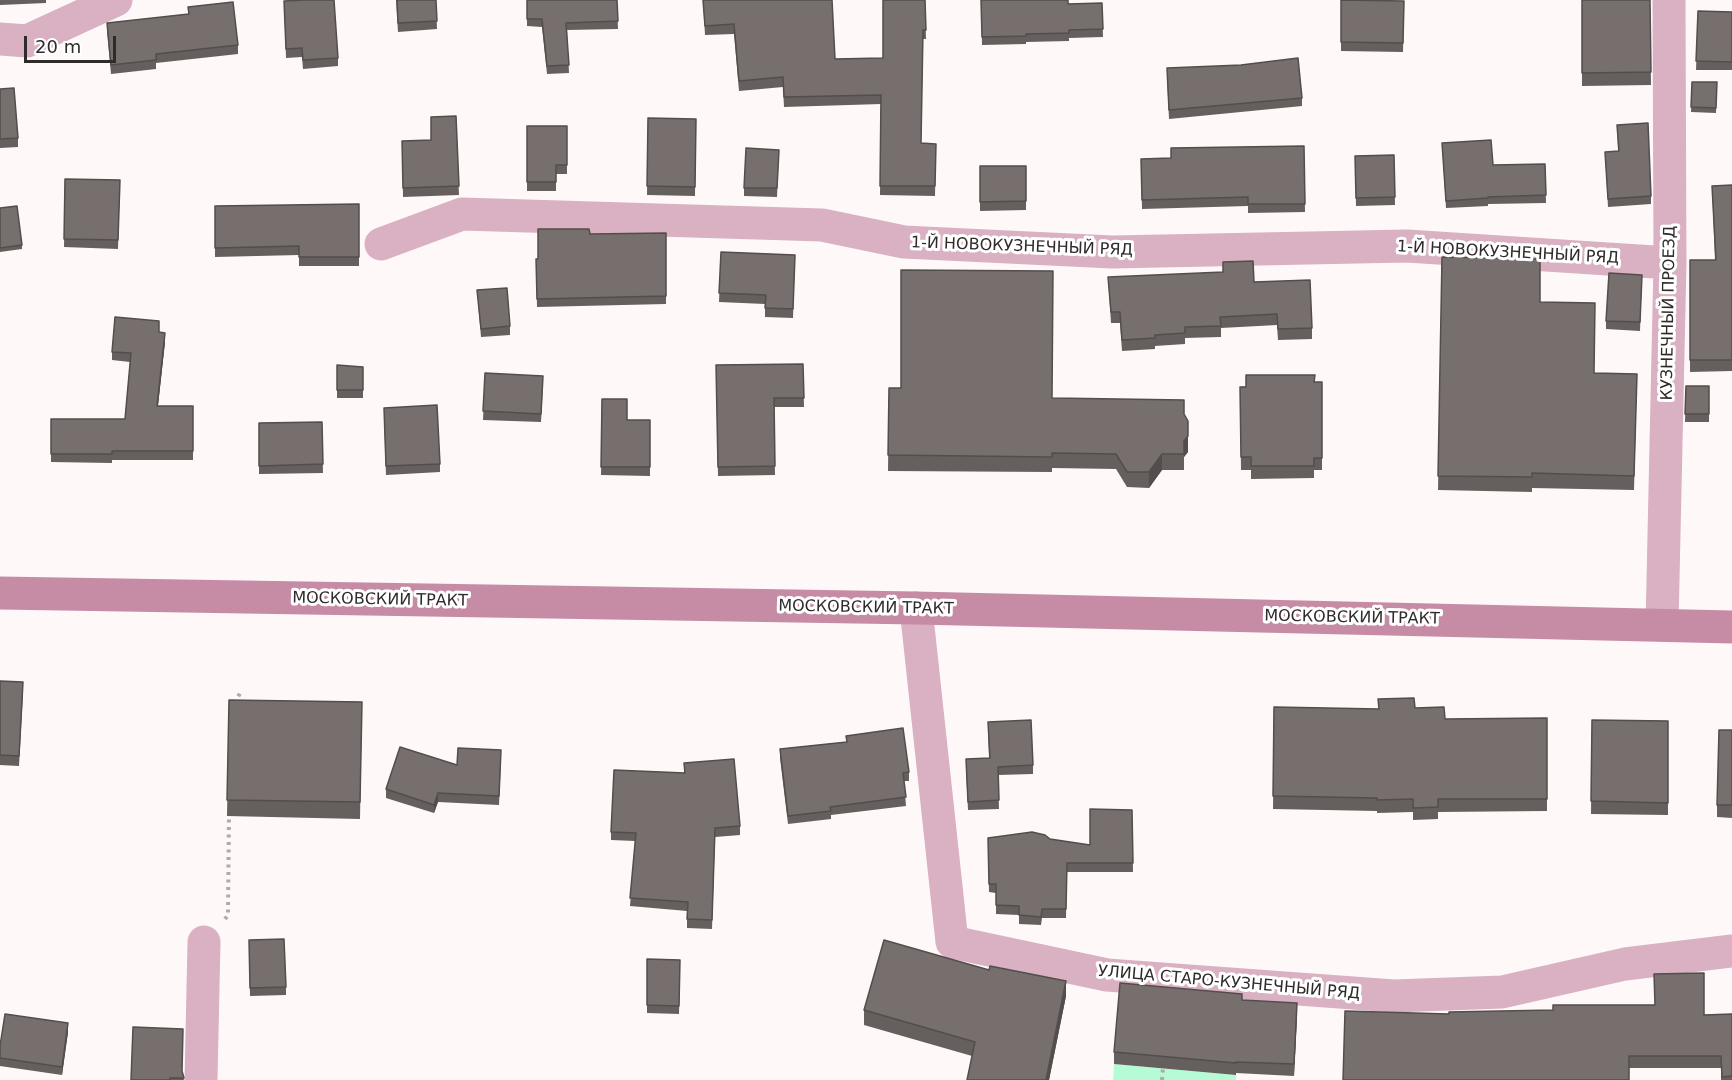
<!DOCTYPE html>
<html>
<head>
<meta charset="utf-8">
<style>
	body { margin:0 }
	#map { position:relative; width:1732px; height:1080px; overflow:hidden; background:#fef9f8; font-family:"DejaVu Sans",sans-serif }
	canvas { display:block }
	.scale { position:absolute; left:24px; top:36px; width:92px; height:27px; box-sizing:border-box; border:3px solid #2e2b2a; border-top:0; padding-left:8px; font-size:18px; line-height:21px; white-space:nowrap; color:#2e2b2a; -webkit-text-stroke:4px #fff; paint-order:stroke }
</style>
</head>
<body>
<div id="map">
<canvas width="1732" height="1080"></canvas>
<div class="scale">20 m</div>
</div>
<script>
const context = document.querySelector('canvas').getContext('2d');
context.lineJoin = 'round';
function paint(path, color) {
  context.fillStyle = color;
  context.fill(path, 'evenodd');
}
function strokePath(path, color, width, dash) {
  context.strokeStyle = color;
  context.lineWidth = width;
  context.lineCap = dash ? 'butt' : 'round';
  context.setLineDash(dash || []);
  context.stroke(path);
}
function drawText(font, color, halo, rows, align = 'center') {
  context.font = font + ' "DejaVu Sans",sans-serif';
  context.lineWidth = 6;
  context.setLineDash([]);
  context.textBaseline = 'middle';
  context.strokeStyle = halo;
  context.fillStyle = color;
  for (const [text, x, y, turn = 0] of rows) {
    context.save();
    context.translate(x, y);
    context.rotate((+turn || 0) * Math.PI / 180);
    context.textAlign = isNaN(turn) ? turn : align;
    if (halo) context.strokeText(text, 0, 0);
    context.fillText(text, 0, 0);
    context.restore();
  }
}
paint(new Path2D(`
	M1114,1064L1236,1075V1080H1113Z`), '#b5fcd6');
strokePath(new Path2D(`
	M235,703L240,693
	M225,919L228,915L229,811
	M1162,1080L1163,1068`), '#afabaa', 4, [3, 4.5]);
strokePath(new Path2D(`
	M0,39L27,41L116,0
	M381,244L462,214L822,225L904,242L1112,252L1407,246L1670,263
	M916,608L952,942L1107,975L1394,996L1502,992L1625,964L1732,951
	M1662,625L1670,263L1669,0
	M201,1080L204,942`), '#dab1c2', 33);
strokePath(new Path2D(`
	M0,593L916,608L1732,627`), '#c78ca5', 33);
paint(new Path2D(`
	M0,0H46V3L0,5Z
	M396,0H436L437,29L398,32Z
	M527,0H617L618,29L567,30L569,73L547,74L542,27L527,26Z
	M703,0H832L835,59L883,58L925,0L926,39H923L921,143L936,144L935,196L880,195L881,104L784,107L783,87L739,91L734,34L705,35Z
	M981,0L1068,4L1102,3L1103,37L1069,38V41L1026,42V44L982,45Z
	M1341,0L1404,1L1403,52L1341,51Z
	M1582,0H1650L1651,85L1582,86Z
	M284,1L338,58V66L303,69L302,57L286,58Z
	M188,7L238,45V54L156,63V69L111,74L107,31V23L188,14Z
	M1698,11L1732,12V70H1696Z
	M1241,65L1302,98V106L1169,119L1167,76Z
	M1692,82H1717L1716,113L1691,112Z
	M0,89L18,138V147L0,148Z
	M456,116L459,195L403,197L402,141L431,140Z
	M648,118L696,119L695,196L647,195Z
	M1617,125L1651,196V204L1608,207L1605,152L1618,151Z
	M527,126H567V174H556V191H527Z
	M1442,143L1493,165L1545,164L1546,203L1488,204V206L1446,208Z
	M1304,146L1305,212L1248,213V206L1142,209L1141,159L1171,158Z
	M779,150L777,197L744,196V188Z
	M1394,155L1395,205L1356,206L1355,156Z
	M980,166H1026V210L980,211Z
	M65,179L120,180L118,249L64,247Z
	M1732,185V371L1690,372V260H1715L1712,186Z
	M359,204V266H299V255L215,257V206Z
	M0,208L22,245V249L0,252Z
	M666,233V304L537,307L536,259H538L590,234Z
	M721,252L795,255L793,318L765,317V304L719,302Z
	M1442,257L1540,302L1594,373L1637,374L1634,490L1532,488V492L1438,490Z
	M1642,275L1640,331L1606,329V321Z
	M1108,277L1254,282L1312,328V339L1278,340L1277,325L1221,328V337L1185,338V344L1155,346V349L1122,351L1120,323H1111Z
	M477,290L510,326V335L481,337Z
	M159,332L165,342L158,406H193V460H112V463L51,462V419H125L130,362L112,360V352Z
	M803,364L804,407H774L775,475L718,476L716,365Z
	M337,365L363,367V398H337Z
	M485,373L543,384L541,422L483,420Z
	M1314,382H1322V470H1314V478L1251,479V470H1241L1240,387Z
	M1686,386H1709V422H1685Z
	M889,388L1052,398L1184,414L1188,437V452L1184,457V470H1162L1149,488L1127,487L1116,469L1052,468V472L888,471Z
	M602,399L627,420H650V476L601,475Z
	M384,417L440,464V472L386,475Z
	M322,422L323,473L259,474V423Z
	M0,681L23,692L19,766L0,765Z
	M229,700L362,702L360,819L227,816Z
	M1274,707L1378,709L1415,708L1445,719L1547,718V811L1438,812V819L1413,820V812L1377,813V811L1273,809Z
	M1592,720L1668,721V815L1591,814Z
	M1732,730V818L1717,817V805Z
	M988,731L1033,765V774L998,775L999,809L968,810L966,768L989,758Z
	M846,736L909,772V781H904L906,806L831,815V819L788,824L780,758V749L846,742Z
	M501,759L499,805L438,802L434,813L386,798V789L457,765Z
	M684,763L740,826V835L715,837L712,929L687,928V911L630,906L635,841L611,840V832L684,773Z
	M1132,810L1133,872H1067L1066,918H1042L1041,925L1019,924V915L996,914V893L989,892L988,838L1050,839L1090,845Z
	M249,940L286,987V995L250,996Z
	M647,959L680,960L679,1014L647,1013Z
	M1066,996L1049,1080H967L972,1056L864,1025V1010Z
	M1242,1000L1297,1015L1294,1076L1236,1073V1075L1114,1064V1052Z
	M1655,1005L1704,1015L1732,1014V1080H1721V1068H1629L1449,1014L1553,1010Z
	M68,1032L62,1075L0,1066V1046Z
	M182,1072L184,1080H131Z`), '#655f5e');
paint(new Path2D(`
	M165,333V342L157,414V406Z
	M1188,421V452L1184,457V441Z
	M1162,454V470L1149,488V472Z
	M438,793V802L434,813V805Z
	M1066,981V996L1049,1080H1046Z
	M1297,1003V1015L1294,1076V1064Z
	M68,1023V1032L62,1075V1067Z`), '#534e4c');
const building = new Path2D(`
	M306,0H334L338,58L303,60L302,48L286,49L284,1Z
	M397,0H436L437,21L398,23Z
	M527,0H617L618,21L566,23L569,65L547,66L542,19H527Z
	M703,0H832L835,59L883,58V0H925L926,30H923L921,143L936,144L935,186H880L881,95L784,97L783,77L739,81L734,24L705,26Z
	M981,0H1068V4L1102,3L1103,29L1069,30V33L1026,34V36L982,37Z
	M1341,0L1404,1L1403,43L1341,42Z
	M1582,0H1650L1651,72L1582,73Z
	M233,2L238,45L156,54V60L111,65L107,23L189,14L188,7Z
	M1698,11L1732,12V62L1696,61Z
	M1298,58L1302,98L1169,110L1167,68L1241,65Z
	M1692,82H1717L1716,108L1691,107Z
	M14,88L18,138L0,139V89Z
	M456,116L459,186L403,188L402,141L431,140V117Z
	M648,118L696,119L695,187L647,186Z
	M1648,123L1651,196L1608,199L1605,152L1619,151L1617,125Z
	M527,126H567V165H556V182H527Z
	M1491,140L1493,165L1545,164L1546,195L1488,197V198L1446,201L1442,143Z
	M1304,146L1305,204H1248V197L1142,200L1141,159L1171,158V148Z
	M746,148L779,150L777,188H744Z
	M1394,155L1395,197L1356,198L1355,156Z
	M980,166H1026V201L980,202Z
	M65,179L120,180L118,240L64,239Z
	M1732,185V360H1690V260H1716L1712,186Z
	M359,204V257H299V246L215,248V206Z
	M17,206L22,245L0,248V208Z
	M538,229H589L590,234L666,233V296L537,299L536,259H538Z
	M721,252L795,255L793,309L765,308L766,295L719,293Z
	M1442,257L1540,259V302L1595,303L1594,373L1637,374L1634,476L1532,473V477L1438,476Z
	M1253,261L1254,282L1310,280L1312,328L1278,329L1277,314L1220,317L1221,326L1185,327V333L1155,335V338L1122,340L1120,312H1111L1108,277L1223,272V262Z
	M901,270L1053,271L1052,398L1184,400V414L1188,421V436L1184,441V454H1162L1149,472H1127L1116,454L1052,453V457L888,455L889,388H901Z
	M1609,273L1642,275L1640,322L1606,321Z
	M507,288L510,326L481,329L477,290Z
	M115,317L159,321V332L165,333L157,406H193V451H112V454H51V419H125L131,353L112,352Z
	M803,364L804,398H774L775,466L718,467L716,365Z
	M337,365L363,367V390H337Z
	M485,373L543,376L541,414L483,411Z
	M1246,375H1315L1314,382H1322V458H1314V466H1251V457H1241L1240,387H1246Z
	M1686,386H1709V414H1685Z
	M602,399H627V420H650V467H601Z
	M437,405L440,464L386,466L384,408Z
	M322,422L323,464L259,466V423Z
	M0,681L23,682L19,756L0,755Z
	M1414,698L1415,708L1444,707L1445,719L1547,718V799H1438V807L1413,808V799L1377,800V798L1273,796L1274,707L1379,709L1378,699Z
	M229,700L362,702L360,802L227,800Z
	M1031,720L1033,765L998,767L999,800L968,802L966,759L990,758L988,722Z
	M1592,720L1668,721V803L1591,801Z
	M903,728L909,772L903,773L906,797L830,807L831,811L788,816L780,749L847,742L846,736Z
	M1719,730H1732V805H1717Z
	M400,747L457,765L458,748L501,750L499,796L438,793L434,805L386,789Z
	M734,759L740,826L715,828L712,920L687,919L688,902L630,898L636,833L611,832L614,770L685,773L684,763Z
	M1090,809L1132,810L1133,863H1067L1066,909H1042L1041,917L1019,915V906L996,905V884H989L988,838L1032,832L1045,835L1050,839L1090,845Z
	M284,939L286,987L250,988L249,940Z
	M884,940L989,970L990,966L1066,981L1046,1080H967L975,1042L864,1010Z
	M647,959L680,960L679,1006L647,1005Z
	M1704,973V1015L1732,1014V1076L1722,1077L1721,1056H1629V1080H1343L1345,1011L1449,1014V1012L1553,1010V1005H1655L1654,974Z
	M1120,983L1242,994V1000L1297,1003L1294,1064L1236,1062V1063L1114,1052Z
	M5,1014L68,1023L62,1067L0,1058V1046Z
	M133,1027L183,1029L182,1071L184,1078H170V1080H131Z`);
paint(building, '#766f6d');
strokePath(building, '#534e4c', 1.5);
drawText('16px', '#2e2b2a', '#fff', [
	["1-Й НОВОКУЗНЕЧНЫЙ РЯД",1022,247,2],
	["1-Й НОВОКУЗНЕЧНЫЙ РЯД",1508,253,3],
	["КУЗНЕЧНЫЙ ПРОЕЗД",1669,313,-89],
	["МОСКОВСКИЙ ТРАКТ",380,600,1],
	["МОСКОВСКИЙ ТРАКТ",866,608,1],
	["МОСКОВСКИЙ ТРАКТ",1352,618,1],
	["УЛИЦА СТАРО-КУЗНЕЧНЫЙ РЯД",1229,983,5]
]);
</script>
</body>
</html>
